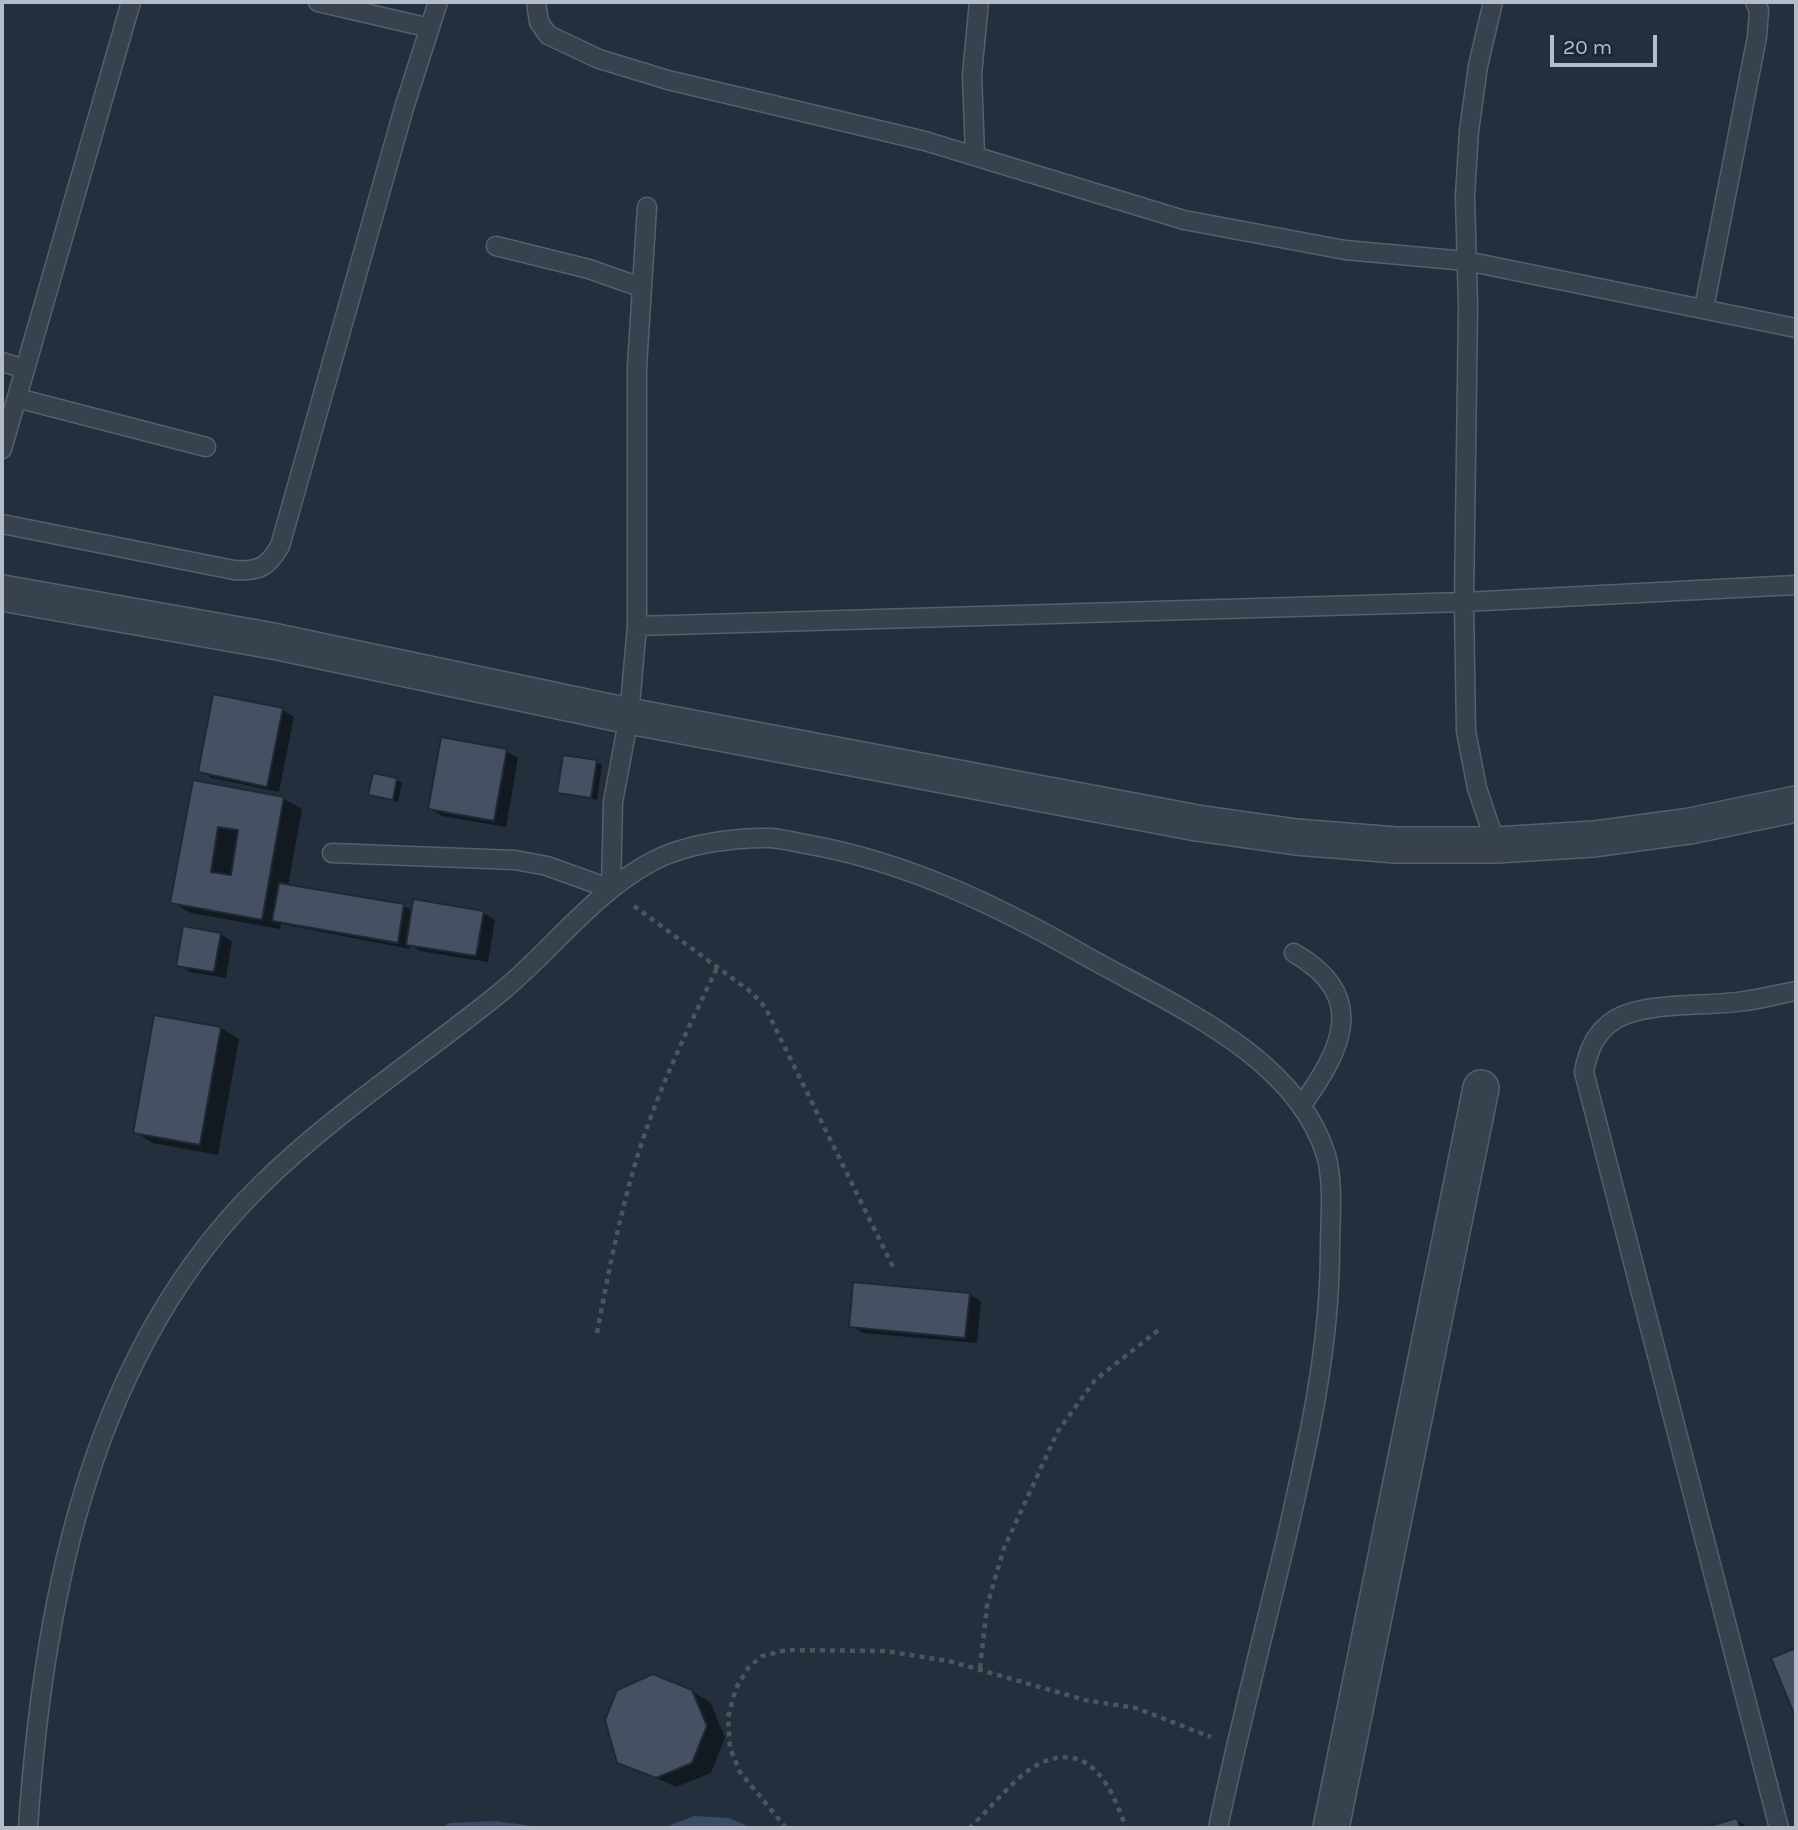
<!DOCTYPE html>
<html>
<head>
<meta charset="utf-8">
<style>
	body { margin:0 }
	#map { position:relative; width:1798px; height:1830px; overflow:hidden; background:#242f3e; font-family:Karla,sans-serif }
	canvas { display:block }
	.frame { position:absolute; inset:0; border:4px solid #b4bcc9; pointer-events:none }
	.scale { position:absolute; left:1550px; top:35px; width:107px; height:32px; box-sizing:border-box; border:4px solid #b4bcc9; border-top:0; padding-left:9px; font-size:21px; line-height:24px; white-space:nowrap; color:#b4bcc9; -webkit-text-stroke:5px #1d2633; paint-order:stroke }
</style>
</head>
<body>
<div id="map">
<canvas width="1798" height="1830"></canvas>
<div class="frame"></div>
<div class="scale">20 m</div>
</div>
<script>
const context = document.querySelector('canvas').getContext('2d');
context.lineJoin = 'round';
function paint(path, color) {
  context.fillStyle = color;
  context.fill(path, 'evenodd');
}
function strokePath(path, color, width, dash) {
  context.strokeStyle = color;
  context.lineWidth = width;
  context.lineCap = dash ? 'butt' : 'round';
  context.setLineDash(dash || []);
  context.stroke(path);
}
paint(new Path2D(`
	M694,1816L729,1818L752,1828H663Z
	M495,1821L548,1828H552H439L450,1823Z`), '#394c67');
paint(new Path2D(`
	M282,710L294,717L279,792L212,778L200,771Z
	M506,751L518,758L506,827L442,816L430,809Z
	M597,762L602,765L597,800L559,792Z
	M397,780L402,783L398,802L370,794Z
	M194,782L284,799L302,809L288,886L404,906L413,911L483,913L495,920L488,962L420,951L410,945V949L281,924L280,929L191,913L172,902Z
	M220,934L232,941L226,978L190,972L178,965Z
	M221,1028L239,1039L218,1155L153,1143L135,1132Z
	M969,1294L981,1301L977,1343L863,1333L851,1326Z
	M691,1691L710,1702L725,1737L711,1773L676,1787L619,1761Z
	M1736,1819L1749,1828H1709Z`), '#0007');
const building = new Path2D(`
	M213,694L283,708L267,787L198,772Z
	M441,737L507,749L494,821L428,809Z
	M563,755L597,760L591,798L557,793Z
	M373,773L397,778L393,800L368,795Z
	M193,780L284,797L262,920L170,903ZM218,827L238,830L231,875L211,872Z
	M279,883L404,904L398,943L272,921Z
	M413,899L484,911L476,956L406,945Z
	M183,926L221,933L214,972L176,966Z
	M154,1015L221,1027L200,1145L133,1133Z
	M853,1282L970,1293L965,1338L849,1327Z
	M1796,1648V1719L1771,1658Z
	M653,1674L692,1690L707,1726L692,1763L656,1778L617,1763L605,1720L617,1690Z
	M1737,1818L1740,1828H1703Z`);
paint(building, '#455162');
strokePath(building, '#1f2835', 2);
const lane = new Path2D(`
	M318,2L430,28
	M536,2L539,22L548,35L599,59L668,80L925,141L1184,220L1345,250L1466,261L1796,328
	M1493,2L1478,66L1469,131L1465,196L1468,306L1464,602L1466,731L1477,788L1496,845
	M975,155L972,75L979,2
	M496,246L589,269L640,287
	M1704,308L1757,37L1759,10L1755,2
	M2,362L25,369
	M17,398L206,447
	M2,449L131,2
	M2,524L234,570C258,572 268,567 280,546L404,108L438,2
	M637,626L1464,602L1796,585
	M332,853L515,860L547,866L611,889L613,802L629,716L637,626V367L647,207
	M1294,953C1369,996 1342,1049 1302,1105
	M28,1828C43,1600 91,1352 260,1186C333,1114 421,1057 501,992C552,950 594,892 653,861C685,844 735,837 771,838C784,839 798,843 811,845C909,863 998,906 1084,955C1168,1003 1295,1054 1326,1155C1334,1183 1330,1220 1330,1249C1330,1348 1308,1444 1286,1540C1263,1636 1238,1732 1218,1828
	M1779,1828L1584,1072C1588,1050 1596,1031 1616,1019C1647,1001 1708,1007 1744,1001C1761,999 1779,994 1796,991`);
const street = new Path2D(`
	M2,593L273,641L629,716L1197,823L1296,837L1396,845H1496L1594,839L1690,826L1796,804
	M1331,1828L1481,1088`);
strokePath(lane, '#565f6c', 21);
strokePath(street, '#565f6c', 38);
strokePath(new Path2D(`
	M634,906L751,992L765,1007L894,1269
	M597,1333C609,1270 621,1207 641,1145C661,1084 689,1026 717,968
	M980,1668L987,1606L1004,1548L1058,1431L1095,1380L1161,1328
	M786,1828L740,1772L730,1748L728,1717L736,1688L748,1668L762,1656L787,1650L885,1651L949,1661L1085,1700L1136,1708L1211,1737
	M969,1828C990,1810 1016,1774 1041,1763C1092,1740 1113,1791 1126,1828`), '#44595c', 4.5, [5, 5]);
strokePath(lane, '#38414e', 18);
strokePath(street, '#38414e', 35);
</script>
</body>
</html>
